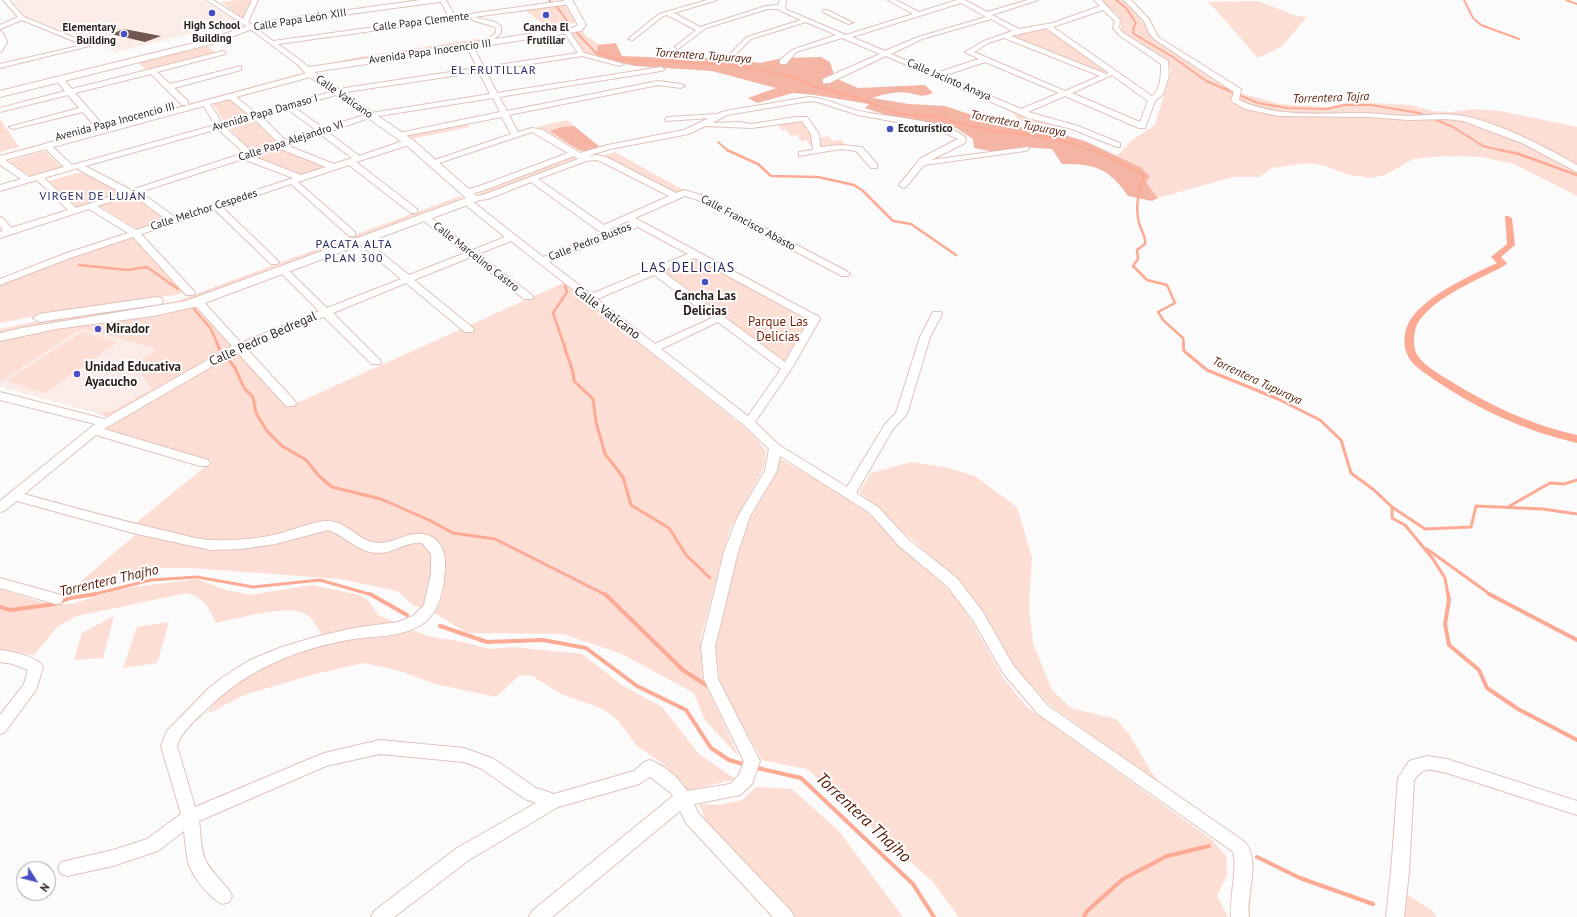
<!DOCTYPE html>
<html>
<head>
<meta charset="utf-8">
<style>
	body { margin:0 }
	#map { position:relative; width:1577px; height:917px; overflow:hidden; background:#fbfbfb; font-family:"PT Sans",sans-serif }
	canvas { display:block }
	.north { position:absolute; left:16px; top:861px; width:40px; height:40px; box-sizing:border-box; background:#fff; border:1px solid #aaa5a4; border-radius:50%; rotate:126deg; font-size:11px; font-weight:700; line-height:16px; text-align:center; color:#2a1f1c }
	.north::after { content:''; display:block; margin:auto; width:14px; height:18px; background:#484ec3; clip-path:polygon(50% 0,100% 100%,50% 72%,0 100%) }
</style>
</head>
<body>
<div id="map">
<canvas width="1577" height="917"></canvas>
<div class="north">N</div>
</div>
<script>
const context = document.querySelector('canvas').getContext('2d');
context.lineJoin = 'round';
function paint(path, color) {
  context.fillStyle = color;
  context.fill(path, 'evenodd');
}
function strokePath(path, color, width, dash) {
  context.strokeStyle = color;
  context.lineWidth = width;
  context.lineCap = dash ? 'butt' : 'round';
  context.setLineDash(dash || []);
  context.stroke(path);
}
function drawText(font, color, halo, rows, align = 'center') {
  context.font = font + ' "PT Sans",sans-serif';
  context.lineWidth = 4;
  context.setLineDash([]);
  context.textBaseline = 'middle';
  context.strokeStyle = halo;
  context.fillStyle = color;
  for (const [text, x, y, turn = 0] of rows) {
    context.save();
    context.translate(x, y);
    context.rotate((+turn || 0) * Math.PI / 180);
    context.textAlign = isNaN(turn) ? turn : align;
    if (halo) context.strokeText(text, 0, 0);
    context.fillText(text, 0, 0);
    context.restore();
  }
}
paint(new Path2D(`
	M13,0H202L237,22L116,52L79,36L26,17Z
	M81,329L157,350L152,389L112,411L97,413L0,387V382Z`), '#fcece7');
paint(new Path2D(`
	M238,0H252L243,19L221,2Z
	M1099,0H1123L1142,20L1151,36L1231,90L1251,96L1279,104L1325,107L1351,102L1411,105L1432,111L1451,112L1473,109L1500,111L1577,127V196L1514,164L1481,157L1445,156L1413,159L1385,175L1369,178L1346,174L1322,165L1305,163L1272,168L1259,177H1233L1158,198L1146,182L1150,176L1140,167L1117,156L1131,141L1155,125L1171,71L1170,66L1167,61L1121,32V21L1118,15Z
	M1258,1L1294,15L1307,17L1281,47L1258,58C1241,39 1226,20 1208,2Z
	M565,4L576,23L547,27L525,10Z
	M1042,28L1049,30L1107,72L1104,73L1012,37V35Z
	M583,30L586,36L602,46L596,57L584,53L570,33Z
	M484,38L474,44L318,66L358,57Z
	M205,44L217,54L148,71L136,61Z
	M302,73L303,75L0,158V155Z
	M231,98L248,115L224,122L213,104Z
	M1016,112L1071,128L1023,122L1018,120L1014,114Z
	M0,119L19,147L0,152Z
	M567,120L600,147L584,152L579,151L536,127Z
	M795,121L803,123L811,134L812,148L806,140L801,141L797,135L791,136L786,130H782L777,124Z
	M252,122H256L277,143L253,152L250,151L230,129Z
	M466,122L470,127L411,139L408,137L412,134Z
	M829,136L832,141L842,140L845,145L819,146L820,138Z
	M278,147L324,166L325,167L300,175L251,156Z
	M45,151L62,168L30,176L8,161Z
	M615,152L685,191L676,192L668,190L603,156Z
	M573,157L577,158L483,195L477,194Z
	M77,173H85L122,193L80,207L75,206L49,181Z
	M128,196H135L170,220L138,230L100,206Z
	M460,196L463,198L179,304L58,322L0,334V329L58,317L174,302Z
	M132,237L184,292L175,295L54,312L0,323V285L70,258Z
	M690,259H698L705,261L808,322L785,361L666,275V271L668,269Z
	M563,283L751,433L766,451L764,468L729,532L701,637L702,676L739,757L705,720L694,693L622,654L563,634L467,633L436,614L413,605L397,591L341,579L191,568H151L89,580L72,589L135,535L137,522L212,461L110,431L108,428L110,425L232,354L238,353L288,407Z
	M196,306L231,344V348L108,417L97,413L112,411L152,389L135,365L156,349L81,329L0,382V341L79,325L168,314Z
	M82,332L118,342L44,393L6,381Z
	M777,457L857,503L960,601L1004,679L1027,707L1212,840L1226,856L1227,875L1217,896L1228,917H959L932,881L807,769L762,760L744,728L720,682L715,641L744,529L777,472Z
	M911,462L944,467L975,476L1017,507L1032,558L1029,606L1033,643L1052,690L1071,708L1116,719L1129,734L1152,773L1163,786L1050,705L1013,665L963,585L859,492L871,473Z
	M197,579L226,590L250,595L312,585L360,595L369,601L378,615L398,624L358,627L322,635C318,629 313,619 307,615C292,603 235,619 216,623C208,607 206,599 187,593L77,616L58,626L34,655L0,650V589L34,600L55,604H72L119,589Z
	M114,616L103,658L74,660L82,633Z
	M169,622L157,663L123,668L137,627Z
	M412,630L428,636L468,643L489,649L514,647L582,654L622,685L662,707L699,754L735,779L687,791L666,766L637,746L617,719L603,709L561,694L532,676L520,675L496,697L435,684L400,671L364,663L319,673L247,694L205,715L233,683L273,660L344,640L392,636Z
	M756,787L792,789L839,831L903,917H794L745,866L705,819L699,804L719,805L742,800Z
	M1398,889L1433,911L1437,917H1396Z`), '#fdded5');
paint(new Path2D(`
	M616,43L622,56L672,58H726L760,63L783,58L821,57L830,62L835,78L858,88L925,85L933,93C921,98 921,95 909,93C897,91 884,94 872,98L909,104L945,106L1002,125L1050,131L1085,141L1140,167L1150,176L1146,182L1158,198L1152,201L1128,196C1109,168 1095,164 1062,164L1052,149L1021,147L996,152L974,148L973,139L956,128L886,115L865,108L869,104L815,95L793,93L757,103L748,98L776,88L712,71L635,66L596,57L598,45Z
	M574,126L600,147L586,151L579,150L550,131L562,127Z`), '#f4b5a4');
strokePath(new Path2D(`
	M549,0L551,2
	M1116,0L1126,8L1136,23L1133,29L1134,34L1173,57L1206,81L1258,103L1287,108L1327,109L1345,105H1371L1419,113L1453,127L1483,146L1504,151
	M1464,0L1473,18L1481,25L1519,39
	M1566,0L1577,4
	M557,7L568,22
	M577,33L596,53L617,59L734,65L793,77L813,86L855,97L899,114L938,117L965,125L996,131L1049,137L1097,151
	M718,142L728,151`), '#fdaa94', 2);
strokePath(new Path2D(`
	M727,150L758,164L771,176L818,177L854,185L863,191L893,221L911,224L956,255
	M1094,150L1141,173L1144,177C1138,192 1135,208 1139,223C1141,231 1146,236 1145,244L1137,250L1138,259L1133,266L1147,280L1167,285L1175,303L1158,312L1164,321L1183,338L1184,345
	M1500,150L1519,154L1577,175
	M79,265L128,270L147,267L178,289
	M194,309L211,329L218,345
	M564,345L553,313L567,292L565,286`), '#fdaa94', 2.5);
strokePath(new Path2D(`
	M217,344L220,350
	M564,344C566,357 574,367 574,381L593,399L596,422L605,454L623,477L631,505L669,528L686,555L710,578
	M1183,344L1184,351L1207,370L1278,399L1320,420L1341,440L1351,473L1374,490L1392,507L1425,529L1471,527L1476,506L1543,509L1577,514
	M228,359L235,368L244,388L253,397L256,413L267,431L282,446L306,460L319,476L332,487L381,499L431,521L453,533L495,539L606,595
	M1392,507V518L1405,525L1433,559L1445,578L1448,595
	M1508,507L1550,483L1564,484L1577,480
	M1427,549L1491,595
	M91,595L151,580L197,577L253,587L320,580L372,595`), '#fdaa94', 3);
strokePath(new Path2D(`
	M370,594L407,615
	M605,594L683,670L706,685
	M1448,594L1449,600L1445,624L1449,645L1479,670L1487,688L1518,709L1577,740
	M1489,594L1577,640
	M0,607L10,610L55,604L70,598L96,594
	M440,626L487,642L543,640L586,648L637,686L686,710L711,748L729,760L746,765
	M753,767L801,778L913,884L934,917
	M1257,857L1300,878L1373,904
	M1084,917L1087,911L1123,879L1167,856L1209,846`), '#fdaa94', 4);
paint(new Path2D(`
	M1505,216H1508L1512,218L1515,245L1501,257L1507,263C1503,268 1493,271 1486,275C1464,286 1434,300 1419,321C1413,330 1412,348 1418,356C1425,366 1439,374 1449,380C1489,405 1531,425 1577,435V443C1525,431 1477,409 1433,379C1424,372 1411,365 1407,354C1403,345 1404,333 1408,324C1420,298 1471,275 1497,263L1491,257L1507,244Z`), '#fdaa94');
paint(new Path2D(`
	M124,29L161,36L145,42L111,34Z`), '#705750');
const minor = new Path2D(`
	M3,0H9L24,17L93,45L0,68V64L83,45L22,20L0,29V25L18,17Z
	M206,0H213L243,19L252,0H258L248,22L273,41L449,17L440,0H446L455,16L570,0L573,2L570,4L474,17L495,22L501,26V33L487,45L484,43L496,32L495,27L472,20L473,17L278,44L304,63V67H301L249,28Z
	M707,0H717L674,13L700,27L766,6L778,5L780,0H786L785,9L846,35L913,14L888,0H896L919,12L957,0H965L987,12L1028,0H1038L992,15L1019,29L1053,23L1100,6L1094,0H1101L1120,20L1119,28L1123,33L1168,61L1169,76L1163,94L1155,101L1145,128H1139L1065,96L1028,112L1078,126L1120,143V147H1117L1072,129L1028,118L886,56L829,83H823V79L880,54L842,38L796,52L786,64H780V60L792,50L836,35L806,22L751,39L734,56H730V54L747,37L801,20L781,11L779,9H768L706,28L678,49L675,47L676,46L696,30L667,15L663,16L633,40L628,39L659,14ZM961,3L986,17L918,37L885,51L852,37ZM1103,10L1115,21L1113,28L1119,35L1161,64C1161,75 1161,89 1152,96L1053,27ZM991,19L1012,31L984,41L965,52L979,59L936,73L891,54L922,39ZM1046,28L1109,73L1106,74L1011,36ZM1004,38L1100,76L1065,91L974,52L988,43ZM985,62L1059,93L1021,109L943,76ZM1112,75L1148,101L1140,122L1072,93Z
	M1124,0H1131L1149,19L1158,37L1241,89L1239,100C1277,118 1321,113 1362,113C1378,113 1395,116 1411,116C1426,115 1441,113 1457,115C1491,119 1546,147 1577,165V172L1522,143L1463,121L1445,119L1409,120L1369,117L1279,116L1245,109L1231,101L1234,92L1154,39L1149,33L1144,21Z
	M823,10H827L853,23L848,24L823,12Z
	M567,30L569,31L584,53L624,64L620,66L582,56L486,71L497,93L661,67L665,69L661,71L499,97L507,111L658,81L681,84L685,86L681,88L658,85L509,115L518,132L532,128L543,130L580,153L608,145L684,130L709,118L666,121L665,119L669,117L717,114L725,111L809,97C827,98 842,107 859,111C885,117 948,120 966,138L965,143L931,160L1028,147L1029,149L1025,151L924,165L906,187L903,188L899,185L921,158L958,139L935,129L858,115L818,102L809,101L727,115L712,123L739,122L752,124L796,117H807L819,134L820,147L841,145L862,147L877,164V168H871L856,151L841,149L799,156V152L813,150L811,134L802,121L752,128L705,126L689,134L610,149L588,156L596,155L606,157L676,193L684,190L704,196L848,272L850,274L848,276H842L698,200L685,196L635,218L819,317L820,319L792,368L755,422L779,445L847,487L885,424L896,413L920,337L933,312H941L942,314L930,337L907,414L893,429L856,493L878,507L909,540L957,578L983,612L1013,665L1048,706L1245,842C1261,862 1246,893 1249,917H1231C1229,902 1239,860 1232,851L1038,714L1003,673L973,620L947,586L899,546L870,513L780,456L777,471L750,516L738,552L715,647L718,679L760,761L752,784L740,795L694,804L698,813L791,911L794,917H773L686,823L680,811L552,917H529L532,911L673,796L671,793L650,777L639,784L558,807L469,860L394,917H371L374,911L457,848L536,803L525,799L482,769L464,762L380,754L326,766L199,821C201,833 200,850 206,861C212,874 226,883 232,896L229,902L223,904C211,900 191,875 188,862C186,852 185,841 184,831L158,851L113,866L67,876L61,874L58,868L61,862L113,850L147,839L181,814L161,746L167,731L208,689L223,677L250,660L279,648L315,637L354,628L398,622L413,616L424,605L431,574V554L422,543C407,541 394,553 379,553C358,553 346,536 328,530L275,544L241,549L211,550L137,534L17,501L4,511L0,512V501L95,424L0,400V392L104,419L232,346L193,303L192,301L193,299H201L241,343L319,311L277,269L279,267H285L327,308L401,279L357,242V238H363L409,275L465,253L420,218V214H426L473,250L505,237L463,203V199L470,200L471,197L483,195L578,159L574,156L482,191L465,195L461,192L462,190L477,187L568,153L532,132L433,165L429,162L511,134L502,117L399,137L395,135L399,133L500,112L493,98L372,117L328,132L359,156L406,140H412V144L356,162L417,209V213H411L349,165L298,182L355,232V236H349L291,184L222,207L277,260L279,262L277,264H271L215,210L141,234L194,291L195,293L194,295H186L133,237L70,258L0,285V279L64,254L128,233L89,209L0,238V232L3,231L0,226V217L3,218L11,228L68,210L37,180L0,191V185L21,179L0,165V156L311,72L315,74L314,76L236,97L256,113L345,88L477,68L467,46L470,44L473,46L484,67L578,53L564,32ZM479,72L490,94L371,113L323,128L294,107L346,92ZM230,99L249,115L222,123L210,104ZM204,106L215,125L72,165L53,147ZM290,108V111L316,130L285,140L261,116ZM254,118L255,120L278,142L251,151L225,127ZM218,129L244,153L131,190L85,166ZM320,134L352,158L334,164L286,145ZM278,148L326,167L301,175L252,156ZM46,149L64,167L29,177L5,160ZM243,159L293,178L175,217L140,192ZM596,160L600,161L669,196L604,225L538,179L586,161ZM78,168L79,170L122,193L76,208L44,178ZM531,182L599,231L604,233L543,257L472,201L488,199ZM133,195L167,220L136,230L97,206ZM628,221L631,223L612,231L610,229ZM638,227L688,254L591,294L549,262ZM511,241L584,298V301L588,302L745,426L769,449L765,471L738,516L724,552L701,647L704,679L744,761L739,775L730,784L687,791C680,778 663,765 650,760L644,762L634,771L554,794L536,788L494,759L464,748L380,740L324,753L195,807L177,746C181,732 196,719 207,709C247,669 299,648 354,639C377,636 401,637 421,625C440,613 444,588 445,567C446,554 441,539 427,535C409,530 396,543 380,543C360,544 348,521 328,521C317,520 290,531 278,534C257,539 234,541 213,540C198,540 181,534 166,531C118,520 71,507 24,494L96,435L200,466H208L210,463L208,460L104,429L237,352L286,406H294L296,403L294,400L246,348L324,317L372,364H380L381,362L380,360L333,313L406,283L465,332H473L474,330L473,328L414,280L471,257L524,299H532L533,297L532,295L478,254ZM695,258L809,320L785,362L662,271ZM654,275L712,318L655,344L597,299ZM718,322L781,369L748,416L661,349Z
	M0,31L3,33L7,42L2,51L0,52Z
	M223,51L225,52V54L157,72L170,84L241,66V70L174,88L188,101V105H182L151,74L75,93L102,124V128H96L83,112L13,129L9,127L79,108L68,95L0,112V108L65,91L55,79L56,77H62L72,89Z
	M0,578L61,595L63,599L61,603L56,604L0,588Z
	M0,650C12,652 38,656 43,667L36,690L5,732L0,734V715L24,684L28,670L13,664L0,662Z
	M1427,756L1447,759L1577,801V815L1447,773C1431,770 1425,765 1414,780L1409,872L1404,917H1386L1391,872L1398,778L1409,761Z`);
const tertiary = new Path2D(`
	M421,0H443L439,2L261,26L212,44L0,97V91L206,40L260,22Z
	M564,0H572L586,25L581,31L314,72L413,140L478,197L480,199L478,201L194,307L153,316L56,329L0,341V333L22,328L186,301L466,198L405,144L308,76L298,65L302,62L309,67L575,27L578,25Z
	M157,297L161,298L163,301L161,304L39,322L33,318L39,314Z`);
strokePath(minor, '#e0c3bb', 2);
strokePath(tertiary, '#e0c3bb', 2);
paint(minor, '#fff');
paint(tertiary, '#fff');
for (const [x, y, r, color] of [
	[212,13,4,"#484ec3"],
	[546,15,4,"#484ec3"],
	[124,34,4,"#484ec3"],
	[890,129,4,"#484ec3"],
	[705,282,4,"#484ec3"],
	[98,329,4,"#484ec3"],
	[77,374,4,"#484ec3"]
]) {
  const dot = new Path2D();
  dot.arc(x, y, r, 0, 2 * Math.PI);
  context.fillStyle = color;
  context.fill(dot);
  strokePath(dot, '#fff', 1.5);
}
drawText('11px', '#2a1f1c', '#fff', [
	["Calle Papa León XIII",300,20,-9],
	["Calle Papa Clemente",421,22,-7],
	["Avenida Papa Inocencio III",430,52,-8],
	["Calle Jacinto Anaya",949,80,23],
	["Calle Vaticano",344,97,35],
	["Avenida Papa Damaso I",265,113,-16],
	["Avenida Papa Inocencio III",115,122,-15],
	["Calle Papa Alejandro VI",291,141,-18],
	["Calle Melchor Cespedes",204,210,-18],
	["Calle Francisco Abasto",748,223,28],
	["Calle Pedro Bustos",590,242,-21],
	["Calle Marcelino Castro",476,257,38]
]);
drawText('bold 11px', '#2a1f1c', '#fff', [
	["High School",212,26],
	["Building",212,39],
	["Elementary",116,28,"right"],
	["Building",116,41,"right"],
	["Cancha El",546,28],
	["Frutillar",546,41],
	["Ecoturístico",898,129,"left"]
]);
drawText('italic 12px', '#581a08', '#fff', [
	["Torrentera Tupuraya",703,56,4],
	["Torrentera Tajra",1331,98,-2],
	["Torrentera Tupuraya",1018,124,11],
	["Torrentera Tupuraya",1257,381,25]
]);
context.letterSpacing = '1px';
drawText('12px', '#1f235c', '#fff', [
	["EL FRUTILLAR",494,71],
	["VIRGEN DE LUJÁN",93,197],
	["PACATA ALTA",354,245],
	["PLAN 300",354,259]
]);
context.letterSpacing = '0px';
drawText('bold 13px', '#2a1f1c', '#fff', [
	["Cancha Las",705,296,"center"],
	["Delicias",705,311,"center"],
	["Mirador",106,329],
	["Unidad Educativa",85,367],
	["Ayacucho",85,382]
], 'left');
drawText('13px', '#2a1f1c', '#fff', [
	["Calle Vaticano",607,313,37],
	["Calle Pedro Bedregal",263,339,-24]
]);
drawText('13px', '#771f03', '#fff', [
	["Parque Las",778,322],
	["Delicias",778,337]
]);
context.letterSpacing = '1px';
drawText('14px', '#1f235c', '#fff', [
	["LAS DELICIAS",688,268]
]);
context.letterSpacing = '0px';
drawText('italic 14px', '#581a08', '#fff', [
	["Torrentera Thajho",109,581,-13]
]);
drawText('italic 17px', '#581a08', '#fff', [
	["Torrentera Thajho",863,818,43]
]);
</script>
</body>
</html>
